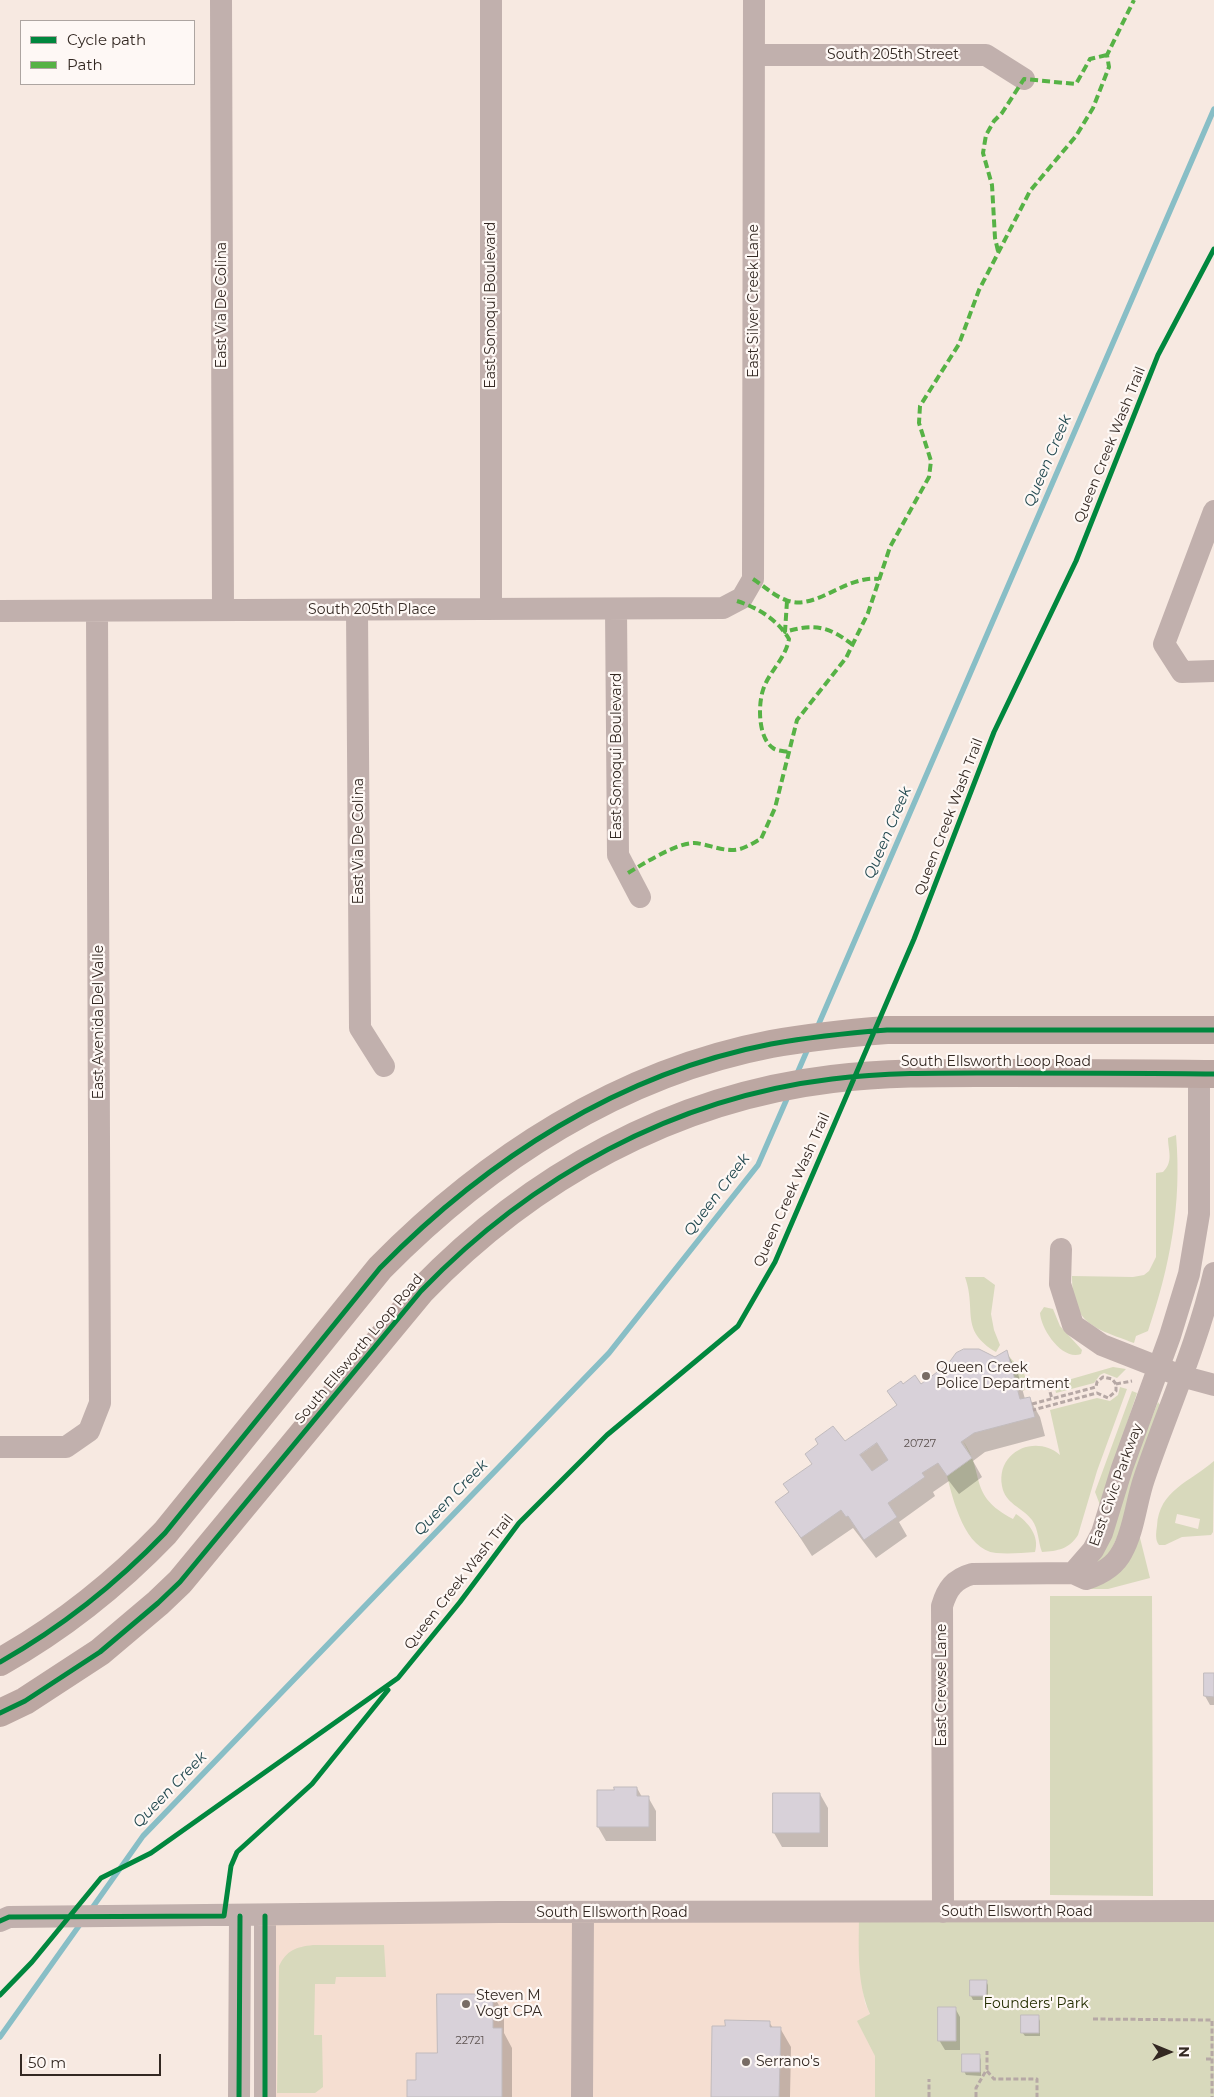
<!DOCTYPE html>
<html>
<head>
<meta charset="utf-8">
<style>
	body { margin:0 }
	#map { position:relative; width:1214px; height:2097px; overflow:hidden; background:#f7e9e1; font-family:Montserrat,sans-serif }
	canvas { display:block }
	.legend { position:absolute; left:20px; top:20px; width:175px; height:65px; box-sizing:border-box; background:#fef8f5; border:1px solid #ada5a1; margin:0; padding:6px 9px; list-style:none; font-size:15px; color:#332822 }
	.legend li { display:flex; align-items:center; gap:10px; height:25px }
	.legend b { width:25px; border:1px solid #ada5a1 }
	.north { position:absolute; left:1144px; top:2027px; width:50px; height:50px; -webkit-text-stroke:4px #fef8f5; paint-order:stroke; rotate:90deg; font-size:14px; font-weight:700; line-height:20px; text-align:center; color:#332822 }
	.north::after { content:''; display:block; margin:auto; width:18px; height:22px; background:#332822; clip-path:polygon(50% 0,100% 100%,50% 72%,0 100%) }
	.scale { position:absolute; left:20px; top:2054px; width:141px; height:22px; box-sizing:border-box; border:2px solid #332822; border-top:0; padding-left:6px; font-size:15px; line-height:18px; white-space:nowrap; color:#332822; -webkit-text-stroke:4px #fef8f5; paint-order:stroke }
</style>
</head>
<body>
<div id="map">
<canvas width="1214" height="2097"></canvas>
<ul class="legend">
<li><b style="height:6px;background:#00873e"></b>Cycle path</li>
<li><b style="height:6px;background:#56b245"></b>Path</li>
</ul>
<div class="north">N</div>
<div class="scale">50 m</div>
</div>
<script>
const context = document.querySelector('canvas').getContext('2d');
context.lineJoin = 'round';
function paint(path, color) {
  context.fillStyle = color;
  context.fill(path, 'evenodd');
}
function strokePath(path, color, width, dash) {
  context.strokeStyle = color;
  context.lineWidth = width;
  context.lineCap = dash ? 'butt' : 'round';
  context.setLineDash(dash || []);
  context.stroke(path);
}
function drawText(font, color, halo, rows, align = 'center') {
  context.font = font + ' Montserrat,sans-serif';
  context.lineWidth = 4.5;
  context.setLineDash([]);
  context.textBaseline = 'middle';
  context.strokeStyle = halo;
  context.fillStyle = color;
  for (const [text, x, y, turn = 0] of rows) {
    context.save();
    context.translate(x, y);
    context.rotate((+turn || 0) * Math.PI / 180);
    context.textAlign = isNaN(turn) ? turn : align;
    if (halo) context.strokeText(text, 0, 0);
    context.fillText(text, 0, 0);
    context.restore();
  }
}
paint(new Path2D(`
	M859,1912L860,1972L865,2003L870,2014L875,2056V2097H265V1916Z`), '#f5ded1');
paint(new Path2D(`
	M1176,1135C1182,1204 1170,1266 1148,1331L1136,1336L1134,1343C1095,1328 1072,1325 1072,1276L1133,1277L1144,1275L1149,1271L1156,1257V1173L1163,1172C1174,1161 1168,1151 1168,1138Z
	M965,1277H984L995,1285L991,1314L994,1330L1000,1345L996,1352C959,1330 977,1311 965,1277Z
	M1044,1307L1053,1309L1060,1326L1082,1350L1081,1354C1062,1361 1041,1329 1040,1313Z
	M1008,1355C1018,1368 1031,1373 1024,1391L1016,1385Z
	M1113,1367L1126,1369L1117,1378L1104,1373L1100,1375L1094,1383L1056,1393L1054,1384Z
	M1120,1387L1127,1389L1097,1471L1078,1535C1069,1549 1058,1551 1042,1552C1038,1542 1039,1530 1032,1520C1022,1507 1005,1504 1002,1486C996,1451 1036,1434 1060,1455L1050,1410L1097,1398L1110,1401L1118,1395Z
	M1132,1391L1137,1393L1100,1505L1095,1492Z
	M1158,1402L1160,1405L1120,1531L1108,1557L1087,1568L1117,1505Z
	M963,1441C986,1474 967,1495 1013,1519L1016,1514C1028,1522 1040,1536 1035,1552C1022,1553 1009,1554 996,1553C965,1550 953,1500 947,1476L972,1458Z
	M1214,1461L1213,1532L1211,1535L1182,1537L1165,1545H1159C1155,1540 1156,1533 1157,1526C1159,1490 1190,1482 1214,1461ZM1177,1514L1200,1519L1198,1529L1175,1523Z
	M1138,1530L1150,1578L1108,1589H1083Z
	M1050,1596H1152L1153,1896L1050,1895Z
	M1214,1911V2097H875V2056L857,2021L870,2014C856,1982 859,1946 859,1912Z
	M313,1945H384L386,1977H336L335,1984H315L314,2035H322L323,2087L315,2093H277L279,1966C287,1950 296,1947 313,1945Z`), '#d8d9bc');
paint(new Path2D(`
	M1006,1352L1017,1370L1025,1399L1029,1398L1040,1417L1045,1436L985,1452L973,1461L982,1477L959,1494L949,1481L933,1492L935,1496L899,1522L907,1536L876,1558L853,1528L812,1556L777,1502L844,1443L897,1406L889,1391L903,1386L920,1385L996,1359Z
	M1205,1674H1214V1705H1210L1205,1696Z
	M637,1788L642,1797H648L656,1811V1841H606L598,1827V1791Z
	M774,1794H820L828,1808V1847H782L774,1833Z
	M971,1981H986L988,1985V2000H973L971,1996Z
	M493,1995L504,2014V2033L512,2048V2097H409L417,2081L439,2054Z
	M955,2008L960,2017V2050H945L939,2040Z
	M1038,2017L1040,2021V2036H1025L1022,2032Z
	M769,2022L773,2028H780L791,2047L790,2097H712L727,2027Z
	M979,2055L981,2060V2076L966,2075L964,2071Z`), '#0003');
strokePath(new Path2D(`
	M817,1028L1214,109
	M796,1076L809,1046
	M90,1911L143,1836L609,1353L758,1165L789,1094
	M0,2037L81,1923`), '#88bec6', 5.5);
const building = new Path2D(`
	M964,1349H979L995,1357L1007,1350L1020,1399L1030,1397L1035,1417L974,1433L961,1442L972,1458L947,1476L938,1463L922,1473L925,1477L888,1503L897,1517L864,1540L848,1516L846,1517L841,1510L801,1538L775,1502L789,1492L783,1484L812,1464L805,1454L818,1444L815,1439L833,1426L845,1441L897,1405L887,1391L901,1381L903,1384L915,1375L921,1384L948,1364L956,1353ZM877,1443L888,1460L872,1471L860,1455Z
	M1204,1673H1214V1697L1204,1696Z
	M614,1787H637V1796H649V1827H597V1790H614Z
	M773,1793H820V1833H773Z
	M970,1980H987L986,1996H970Z
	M437,1994H493V2028H502V2097H407V2080H416V2053H437Z
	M938,2007H956V2041H938Z
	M1021,2015H1039V2033H1021Z
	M725,2020L770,2021V2027H781L779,2097H711L712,2026H725Z
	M962,2054H980V2072H962Z`);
paint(building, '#d8d1d9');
strokePath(building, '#c1bbbd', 1);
strokePath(new Path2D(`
	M1116,1384L1132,1381
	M1048,1385L1052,1399
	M1032,1404L1096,1387L1097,1382L1103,1377L1112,1379L1116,1384V1391L1108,1398L1097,1393L1033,1410
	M1093,2019L1212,2020V2097
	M1206,2059H1212
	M987,2071L994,2079H1037V2097
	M929,2097V2079
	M976,2097V2088L987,2069V2051`), '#b6a8a5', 3, [5, 2.5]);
strokePath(new Path2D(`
	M221,0L223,610
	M491,0V609
	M754,55H986L1024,79
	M1214,511L1164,644L1182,672L1214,671
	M616,609L618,855L640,897
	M357,610L360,1028L384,1066
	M0,611L723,608L742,598L753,579L754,0
	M1061,1249L1060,1284L1073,1325L1102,1345L1181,1376L1214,1385
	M0,1447H66L89,1431L100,1403L97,611
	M1073,1573L1093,1550L1102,1533L1122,1468L1170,1336L1189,1274L1199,1214V1073
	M1073,1573L1086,1579C1101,1574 1115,1566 1122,1552C1134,1531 1136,1502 1144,1479C1167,1411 1198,1343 1214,1273
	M943,1912L942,1606C947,1589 954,1579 972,1574L1073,1573
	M265,1916V2097
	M0,1921L9,1917L499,1912L1214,1911
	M239,2097L240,1916
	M582,2097L583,1913`), '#c1b0ad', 22);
strokePath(new Path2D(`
	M0,1662C62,1627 116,1584 165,1533L380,1268C487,1159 620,1073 771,1044C810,1037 848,1033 887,1030H1214
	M0,1713L25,1701L100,1652L158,1603L180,1582L421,1291C531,1177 673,1098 832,1079C891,1072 949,1073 1008,1073C1077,1073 1145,1073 1214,1074`), '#bca7a2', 28);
strokePath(new Path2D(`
	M998,251L995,238L992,185L983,153L986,135L994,121L1002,113L1024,79L1076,84L1090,59L1107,55
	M753,579C764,586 774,596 786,600C815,612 845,575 879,579
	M737,601C758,608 777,619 789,639C785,660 769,671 763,690C758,705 758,738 773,748C776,751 784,751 788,752
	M787,601L785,632C814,623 828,626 853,645
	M628,873C643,864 676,843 694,843C709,844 725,853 740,849C747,847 755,842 761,839L775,808L797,720L846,658L868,613L890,547L929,477L931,461L919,423L920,406L959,344L979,290L1030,191L1076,136L1093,108L1109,67L1107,55L1134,0`), '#56b245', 4, [8, 4]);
strokePath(new Path2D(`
	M0,1662C62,1627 116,1584 165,1533L380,1268C487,1159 620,1073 771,1044C810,1037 848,1033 887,1030H1214
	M0,1713L25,1701L100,1652L158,1603L180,1582L421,1291C531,1177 673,1098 832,1079C891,1072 949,1073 1008,1073C1077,1073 1145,1073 1214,1074
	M265,1916V2097
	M0,1921L9,1917L224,1916L231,1866L237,1852L312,1784L388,1690
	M0,1995L32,1962L101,1878L151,1853L398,1678L460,1602L519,1523L607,1435L738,1326L775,1262L914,939L994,732L1076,561L1158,355L1214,249
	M239,2097L240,1916`), '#00873e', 5);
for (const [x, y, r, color] of [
	[926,1376,5,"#786c65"],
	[466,2004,5,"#786c65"],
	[746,2062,5,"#786c65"]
]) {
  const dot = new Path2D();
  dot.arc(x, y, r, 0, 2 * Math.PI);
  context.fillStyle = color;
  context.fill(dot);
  strokePath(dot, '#fef8f5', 2);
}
drawText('11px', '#5c5250', null, [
	["20727",920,1444],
	["22721",470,2041]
]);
drawText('14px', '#332822', '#fef8f5', [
	["South 205th Street",893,55],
	["East Silver Creek Lane",754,301,-90],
	["East Via De Colina",222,305,-90],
	["East Sonoqui Boulevard",491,305,-90],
	["Queen Creek Wash Trail",1110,445,-68],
	["South 205th Place",372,610],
	["East Sonoqui Boulevard",617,756,-90],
	["Queen Creek Wash Trail",949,817,-69],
	["East Via De Colina",359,841,-90],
	["East Avenida Del Valle",99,1022,-90],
	["South Ellsworth Loop Road",996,1062],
	["Queen Creek Wash Trail",792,1190,-66],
	["South Ellsworth Loop Road",359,1349,-50],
	["East Civic Parkway",1116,1485,-70],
	["Queen Creek Wash Trail",459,1582,-52],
	["East Crewse Lane",942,1685,-90],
	["South Ellsworth Road",1017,1912],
	["South Ellsworth Road",612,1913]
]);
drawText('14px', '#332822', '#fef8f5', [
	["Queen Creek",936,1368],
	["Police Department",936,1384],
	["Steven M",476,1996],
	["Vogt CPA",476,2012],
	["Serrano's",756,2062]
], 'left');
drawText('14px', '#252e00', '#fef8f5', [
	["Founders' Park",1036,2004]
]);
drawText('italic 15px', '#224950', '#fef8f5', [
	["Queen Creek",1048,461,-67],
	["Queen Creek",888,833,-67],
	["Queen Creek",717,1195,-53],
	["Queen Creek",451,1498,-46],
	["Queen Creek",170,1790,-46]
]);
</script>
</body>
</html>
